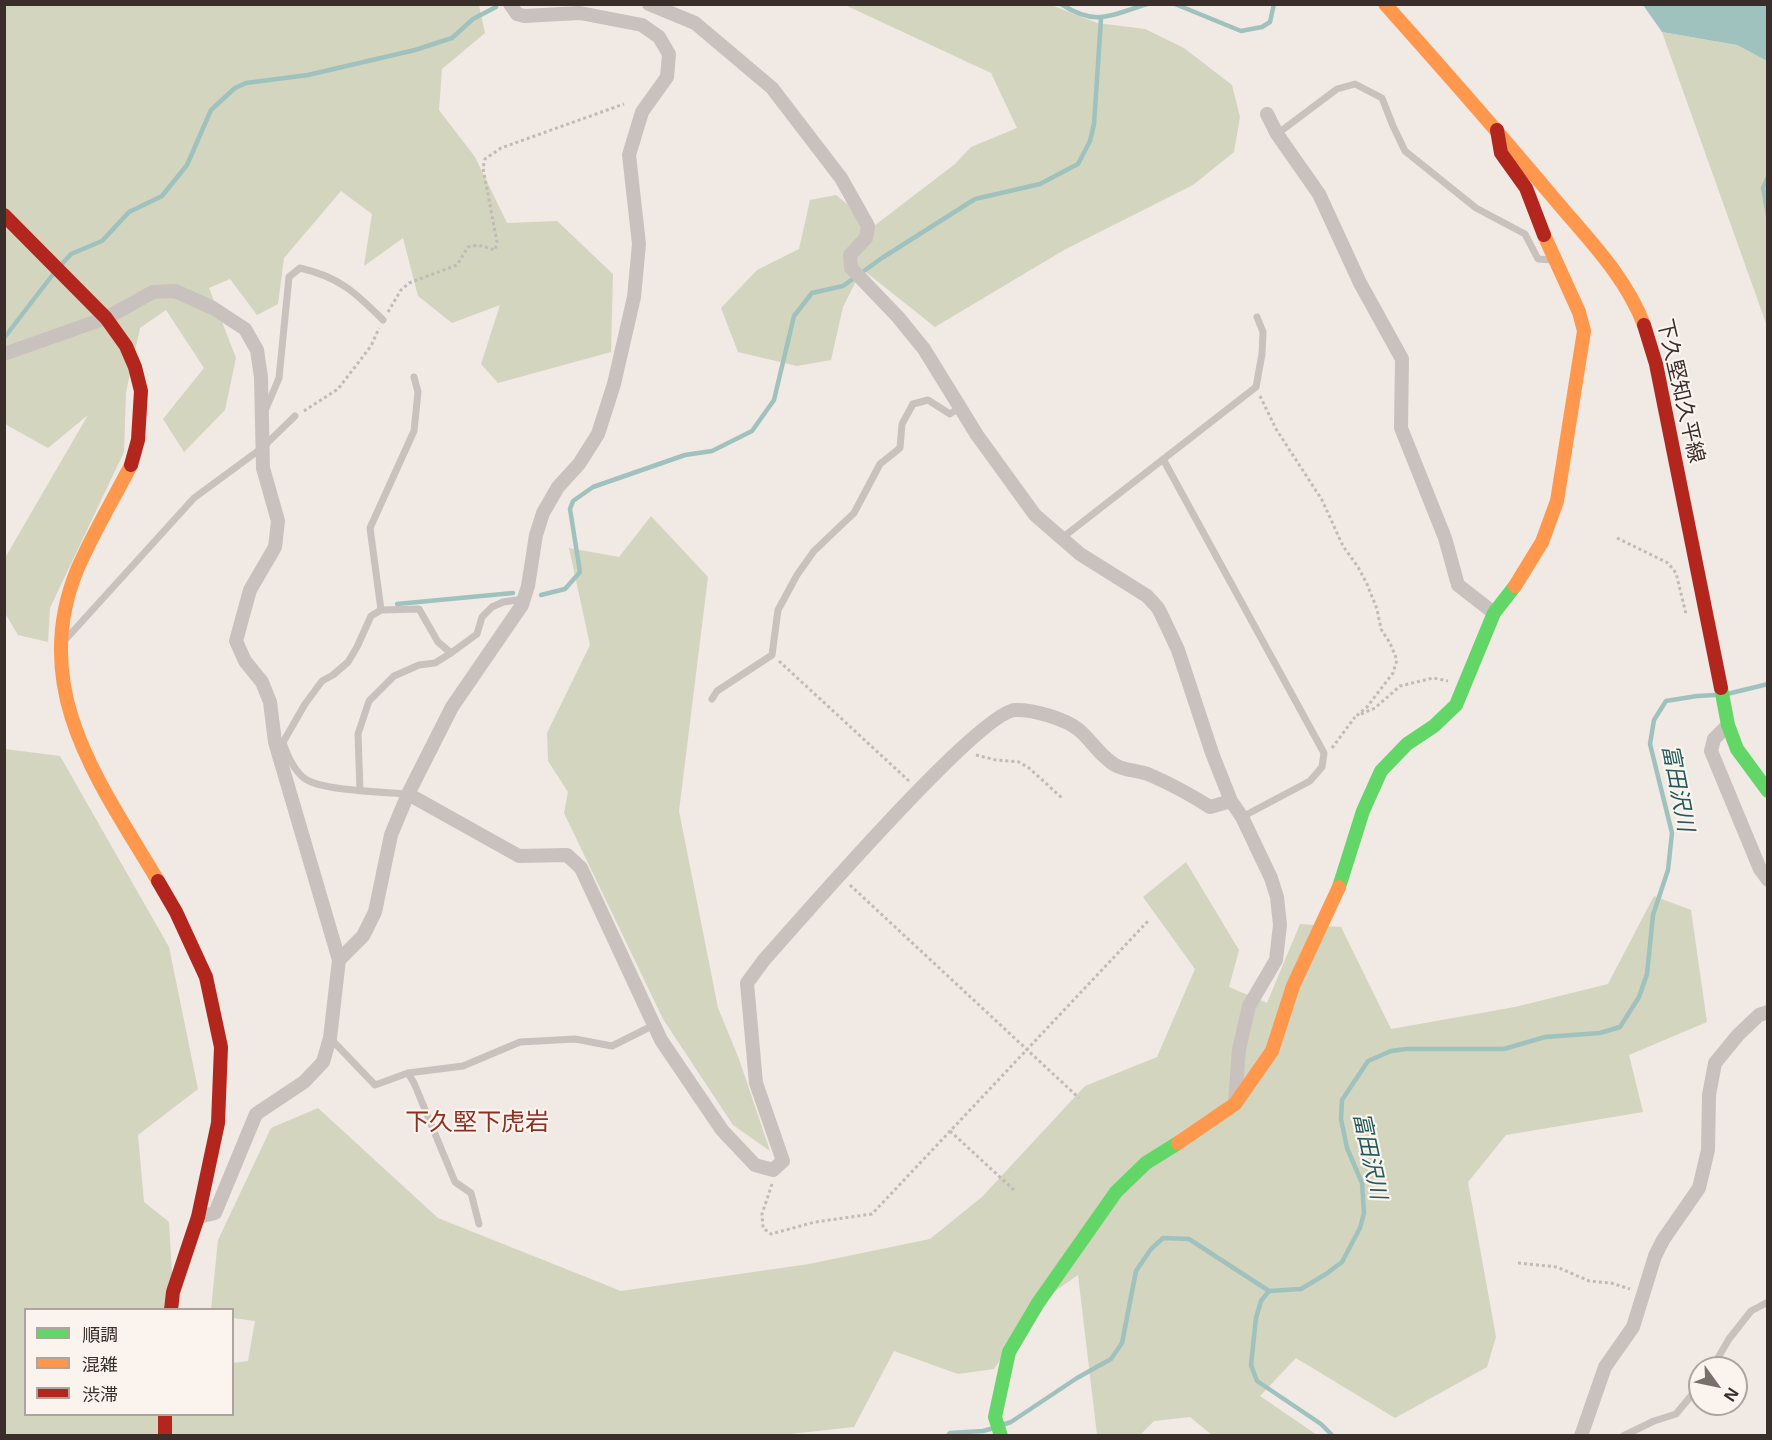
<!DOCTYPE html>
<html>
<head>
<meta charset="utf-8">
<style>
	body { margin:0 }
	#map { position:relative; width:1772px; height:1440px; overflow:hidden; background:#f0e9e4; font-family:"Noto Sans","Noto Sans JP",sans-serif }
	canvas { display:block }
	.frame { position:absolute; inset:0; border:6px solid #3a2e2a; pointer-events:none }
	.legend { position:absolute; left:24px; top:1308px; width:210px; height:108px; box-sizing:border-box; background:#fbf3ed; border:2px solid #aea49f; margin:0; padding:8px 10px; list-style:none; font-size:18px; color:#3a2e2a }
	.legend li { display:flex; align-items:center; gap:12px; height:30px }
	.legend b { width:30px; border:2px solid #aea49f }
	.north { position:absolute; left:1688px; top:1356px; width:60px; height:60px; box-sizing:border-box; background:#fbf3ed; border:2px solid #aea49f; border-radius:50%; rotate:123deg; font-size:16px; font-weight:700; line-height:24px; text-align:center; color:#3a2e2a }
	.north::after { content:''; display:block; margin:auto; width:21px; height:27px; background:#7a6f6b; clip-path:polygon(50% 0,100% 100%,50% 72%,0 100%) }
</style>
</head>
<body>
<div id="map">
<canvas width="1772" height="1440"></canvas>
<div class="frame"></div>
<ul class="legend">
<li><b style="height:8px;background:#63d668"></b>順調</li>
<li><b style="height:8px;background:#ff974d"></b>混雑</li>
<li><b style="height:8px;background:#b3261e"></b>渋滞</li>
</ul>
<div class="north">N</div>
</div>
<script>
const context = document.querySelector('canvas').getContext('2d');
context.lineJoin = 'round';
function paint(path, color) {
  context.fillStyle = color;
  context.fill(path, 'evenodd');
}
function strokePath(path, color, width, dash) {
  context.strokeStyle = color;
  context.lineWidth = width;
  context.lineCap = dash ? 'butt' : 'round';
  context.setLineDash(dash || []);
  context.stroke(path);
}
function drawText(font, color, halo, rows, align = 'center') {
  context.font = font + ' "Noto Sans","Noto Sans JP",sans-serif';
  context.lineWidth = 4.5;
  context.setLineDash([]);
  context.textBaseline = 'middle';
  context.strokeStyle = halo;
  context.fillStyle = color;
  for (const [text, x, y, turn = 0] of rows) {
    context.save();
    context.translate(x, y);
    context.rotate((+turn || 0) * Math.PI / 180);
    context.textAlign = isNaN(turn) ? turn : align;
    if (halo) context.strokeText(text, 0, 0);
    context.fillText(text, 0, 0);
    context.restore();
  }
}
paint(new Path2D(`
	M5,5H479L485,33L442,69L439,110L475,157L507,223L557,221L613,274L611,352L498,383L481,364L500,305L452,323L418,296L403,238L364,266L372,214L341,191L284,258L278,304L257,315L230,279L209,288L236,358L225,410L184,452L163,419L204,368L166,310L140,328L126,392L124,452L50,608L48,642L18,635L5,613V558L88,415L48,448L5,424Z
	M845,5H1051L1097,23L1145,29L1184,48L1232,85L1240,117L1234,152L1193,185L1064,250L935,327L862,269L843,307L831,360L797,366L738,352L721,308L757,270L799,249L810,200L836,195L874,226L955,164L971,147L1017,128L991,73Z
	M1662,32L1737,45L1767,61V326Z
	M651,516L708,577L679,811L718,1008L739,1059L770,1151L733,1125L663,1019L564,813L568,792L548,761L547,733L590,645L569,548L619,557Z
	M5,749L60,756L169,947L198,1089L138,1135L144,1202L169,1222L174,1309L26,1310V1414H232L233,1363L248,1361L255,1321L233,1318L232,1310L211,1309L218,1240L271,1128L318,1108L438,1218L621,1291L809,1264L930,1239L982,1197L1085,1086L1157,1057L1195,969L1143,897L1186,862L1239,950L1229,987L1267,1003L1300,924L1341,927L1391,1029L1515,1007L1608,984L1654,896L1691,910L1707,1022L1629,1055L1643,1112L1506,1135L1468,1182L1496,1337L1487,1367L1395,1418L1296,1358L1260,1396L1317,1435H1212L1190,1417L1154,1421L1140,1435H1097L1078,1275L1038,1303L994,1369L958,1374L894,1351L854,1427L772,1436H5Z`), '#d3d5be');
paint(new Path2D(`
	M1643,5H1767V61L1737,45L1662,32Z`), '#a0c2be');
strokePath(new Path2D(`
	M1061,4C1096,27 1111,15 1147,4
	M1175,4L1241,31L1262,27L1270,22L1274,4
	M1768,177L1763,188L1768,215
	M61,265L71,254L102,241L129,212L162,196L187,165L211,110L235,88L246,83L308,75L415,50L452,38L473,19L496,7
	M4,338L54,273
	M541,595L565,589L580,572L570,509L573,501L593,487L685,455L712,451L752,431L774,400L794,316L812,293L843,286L882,258L975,199L1040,184L1078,164L1090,141L1094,124L1101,19
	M397,604L513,593
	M1727,694L1768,684
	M1269,1291L1261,1301L1256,1318L1251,1365L1257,1381L1321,1424L1333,1436
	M1002,1425L1011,1422L1077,1378L1111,1359L1122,1343L1136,1271L1151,1249L1163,1238L1189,1239L1269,1291L1301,1289L1326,1274L1342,1262L1360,1228L1364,1213L1362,1183L1347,1148L1341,1119L1342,1100L1368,1061L1391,1051L1406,1049H1504L1545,1037L1600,1033L1620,1027L1639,997L1647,974L1653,915L1668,870L1672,833L1650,744L1654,720L1666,701L1697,696L1716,695
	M947,1436L950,1433L983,1431L994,1428`), '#a0c2be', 4.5);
strokePath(new Path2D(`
	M388,312L401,290L409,283L457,265L468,247L478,245L495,250L497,242L483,168L485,159L501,148L624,104
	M1260,396L1276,429L1322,500L1343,546L1358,567L1367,584L1377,609L1381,629L1390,643L1397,660L1393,673L1367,707L1355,717
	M304,411L338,389L371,346L379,328
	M1617,538L1668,563L1676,573L1686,614
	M779,661L909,781
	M1361,714L1375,708L1400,686L1433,678L1448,681
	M1332,748L1355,717
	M976,755L996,760L1019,762L1029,768L1062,798
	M850,885L1079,1098
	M950,1131L1015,1191
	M772,1184L762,1214L763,1228L771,1234L815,1222L872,1214L1149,920
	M1518,1263L1557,1267L1589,1281L1611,1283L1630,1289`), '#c2bab5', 3, [3, 3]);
strokePath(new Path2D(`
	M1277,134L1337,89L1355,84L1382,98L1393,126L1405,151L1476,208L1525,234L1538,259L1552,260
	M265,411L279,378L289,277L300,268C339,277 355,292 383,320
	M1163,459L1324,753L1322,767L1310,781L1242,817
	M1062,538L1256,387L1262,354L1263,332L1257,317
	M381,610L370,528L414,431L418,392L414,377
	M66,639L194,498L262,448L295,416
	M712,699L717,691L772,655L778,610L797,575L814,551L854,513L880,464L900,448L902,424L913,404L928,400L950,414L960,407
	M283,742C287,755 293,769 304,778C320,791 385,792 408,794
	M278,751L305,704L322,681L333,675L348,662L357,647L371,616L381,610L419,609L438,642L451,653L477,634L482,617L492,607L503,602L524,599
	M360,790L358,734L369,701L394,676L419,665L435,663L451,653
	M330,1038L375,1085L408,1073L414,1083L455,1182L471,1193L479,1224
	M408,1073L463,1066L520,1042L575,1039L612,1046L654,1025
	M1712,1368L1729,1339L1751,1311L1768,1302
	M1623,1436L1654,1421L1676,1414L1700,1385`), '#c9c1bd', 7);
strokePath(new Path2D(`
	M649,4L695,23L772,88L841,178L868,226L866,238L850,255L851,268L898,317L924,349L977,435L1035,515L1080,554L1147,596L1158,608L1163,618L1178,650L1212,753L1231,801L1242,817L1271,878L1277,897L1280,925L1276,960L1249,1006L1239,1049L1235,1103
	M1267,114L1277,134L1319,194L1360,283L1402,359L1401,428L1445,538L1458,585L1494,613
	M4,354L106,318L153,292L175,291L213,308L245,329L257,350L261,377L263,468L278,521L275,547L250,590L236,641L245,661L262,682L270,702L275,742L339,960L330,1038L323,1062L304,1082L256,1114L215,1213L198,1217
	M1728,725L1714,739L1711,751L1760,869L1768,880
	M408,794L519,856L567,855L581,868L661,1040L722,1130L755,1165L773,1170L783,1161L756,1083L747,983L764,960C799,921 978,713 1015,710C1032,709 1066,719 1079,730C1092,741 1100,756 1115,765C1125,771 1139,770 1150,775C1171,784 1191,795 1210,807L1231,801
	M339,960L363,936L375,912L391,835L408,794L452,707L522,605L528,586L536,535L543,513L558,487L579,464L598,434L614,384L634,297L639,244L629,155L642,112L667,77L669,54L659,37L642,25L580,13L524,16L517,14L510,4
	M1581,1436L1605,1367L1633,1327L1655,1256L1663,1240L1699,1188L1708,1150L1709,1095L1715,1063L1738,1035L1759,1015L1768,1012`), '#c9c1bd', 14);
strokePath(new Path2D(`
	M1721,688L1728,725L1737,749L1768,791
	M1339,887L1363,811L1381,771L1407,744L1434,726L1456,705L1494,613L1515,586
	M1001,1436L995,1417L1009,1352L1038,1303L1116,1192L1146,1163L1178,1143`), '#63d668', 14);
strokePath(new Path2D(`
	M1385,4C1443,69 1501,135 1557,202C1589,240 1626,277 1644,325
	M131,465C113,500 92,535 77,570C28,690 100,783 158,881
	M1515,586L1542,542L1557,501L1584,331L1579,312L1544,235
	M1178,1143L1235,1104L1272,1051L1293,986L1339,887`), '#ff974d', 14);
strokePath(new Path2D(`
	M1497,130L1501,153L1526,188L1544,235
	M4,215L106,318L126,346L135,367L141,391L138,440L131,465
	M1644,325L1656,364L1721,688
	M158,881L176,912L206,977L221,1047L218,1123L198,1217L173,1292L171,1310
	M165,1414V1436`), '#b3261e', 14);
drawText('21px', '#3a2e2a', '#fbf3ed', [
	["下久堅知久平線",1680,391,77]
]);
drawText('italic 22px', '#1e5d5b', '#fbf3ed', [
	["富田沢川",1677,788,79],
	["富田沢川",1369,1156,78]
]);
drawText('24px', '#8c2f21', '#fbf3ed', [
	["下久堅下虎岩",477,1123]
]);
</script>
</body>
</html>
